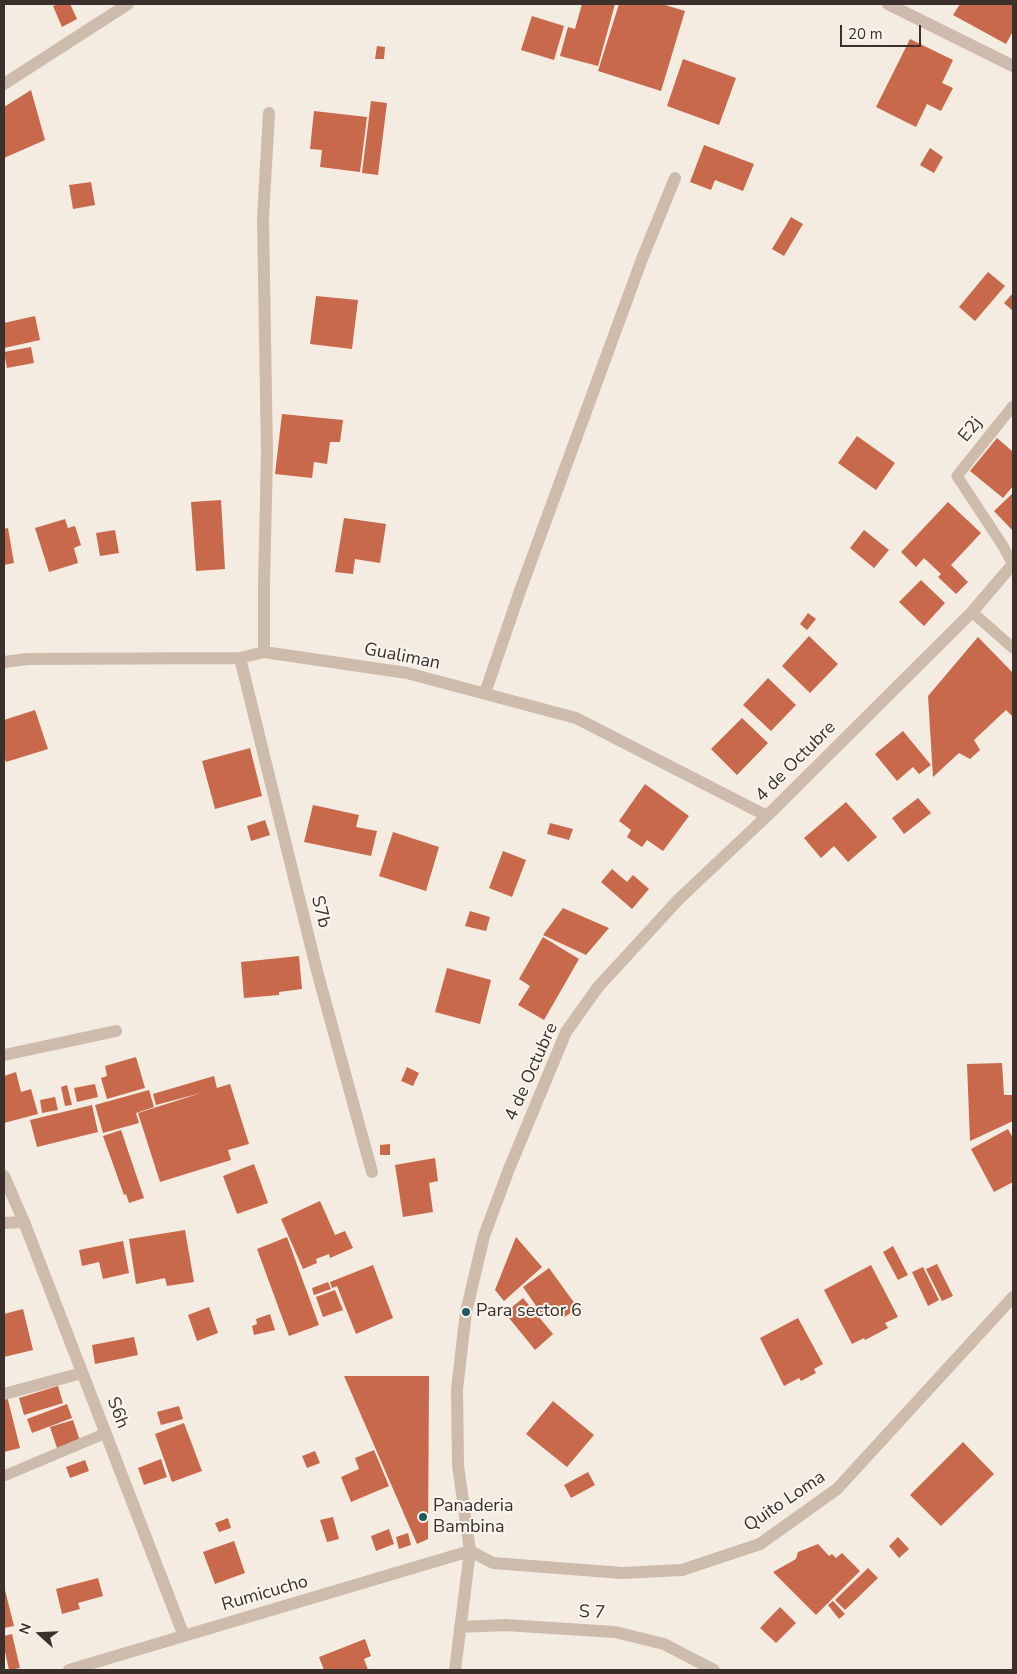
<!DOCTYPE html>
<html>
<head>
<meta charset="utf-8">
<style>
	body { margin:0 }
	#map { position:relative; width:1017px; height:1674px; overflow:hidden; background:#f4ebe1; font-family:"Nunito Sans",sans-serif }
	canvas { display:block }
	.frame { position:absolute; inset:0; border:5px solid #3b302b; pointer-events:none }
	.north { position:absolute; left:15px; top:1609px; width:50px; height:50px; -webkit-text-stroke:4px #fbf5ee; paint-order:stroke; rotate:290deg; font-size:14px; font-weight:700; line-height:20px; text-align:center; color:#3b302b }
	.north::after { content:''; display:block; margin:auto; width:18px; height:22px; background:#3b302b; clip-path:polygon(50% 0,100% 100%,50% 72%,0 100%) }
	.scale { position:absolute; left:840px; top:25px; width:81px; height:22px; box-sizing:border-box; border:2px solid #3b302b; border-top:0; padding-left:6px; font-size:15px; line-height:18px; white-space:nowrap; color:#3b302b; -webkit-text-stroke:4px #fbf5ee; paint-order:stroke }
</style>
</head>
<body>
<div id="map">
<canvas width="1017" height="1674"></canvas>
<div class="frame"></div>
<div class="north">N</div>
<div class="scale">20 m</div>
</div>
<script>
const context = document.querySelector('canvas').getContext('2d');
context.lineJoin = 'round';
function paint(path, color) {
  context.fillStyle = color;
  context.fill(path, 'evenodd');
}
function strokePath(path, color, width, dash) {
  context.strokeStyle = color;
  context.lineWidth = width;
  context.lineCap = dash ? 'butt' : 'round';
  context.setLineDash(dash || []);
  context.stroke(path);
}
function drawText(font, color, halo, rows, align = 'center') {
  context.font = font + ' "Nunito Sans",sans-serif';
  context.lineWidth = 4;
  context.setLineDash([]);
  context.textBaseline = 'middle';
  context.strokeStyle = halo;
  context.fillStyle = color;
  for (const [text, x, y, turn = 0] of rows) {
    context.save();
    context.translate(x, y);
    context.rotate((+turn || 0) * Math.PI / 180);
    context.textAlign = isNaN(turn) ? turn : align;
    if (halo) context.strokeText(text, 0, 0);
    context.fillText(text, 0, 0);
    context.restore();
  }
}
paint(new Path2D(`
	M58,4H70L77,19L62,27L53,6Z
	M582,4H615L598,66L560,56L568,27L575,29Z
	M619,4H662L685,11L661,91L598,71Z
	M960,4H1013V31L1006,44L953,15Z
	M532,16L564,26L554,60L521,50Z
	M910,39L953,60L942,83L953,88L941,111L927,104L916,127L876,107Z
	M377,46L385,47L384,59H375Z
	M683,59L736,78L719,125L667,106Z
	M31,90L45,140L4,158V107Z
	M371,101L387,103L378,175L362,173Z
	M314,111L367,117L360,172L320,167L322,150L310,149Z
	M704,145L754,164L743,191L715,180L711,190L690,182Z
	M930,148L943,157L934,173L920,165Z
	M91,182L95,205L73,209L69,185Z
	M791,217L803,224L784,256L772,249Z
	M988,272L1005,286L975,321L959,307Z
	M1013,293V311L1004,303Z
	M316,296L358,300L352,349L310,344Z
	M35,316L40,340L4,348V323Z
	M31,347L34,363L7,368L4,352Z
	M282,414L343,420L340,442H330L327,464L314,462L312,478L275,474Z
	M857,436L895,463L876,490L838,463Z
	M997,438L1013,452V486L1003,498L970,471Z
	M1013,493V531L994,511Z
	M221,500L225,569L196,571L191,502Z
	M948,502L981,533L951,565L968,582L956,594L938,577L941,574L924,558L916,567L901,552Z
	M344,518L386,524L380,563L355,559L353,574L335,572Z
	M65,519L68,528L75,526L81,545L74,548L78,563L49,572L35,528Z
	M8,528L14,563L4,565V529Z
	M115,530L119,553L100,556L96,533Z
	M864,530L889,550L874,568L850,548Z
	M921,580L945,603L924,626L899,602Z
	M808,613L816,619L807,630L800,624Z
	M809,636L838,664L810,693L782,666Z
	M978,637L1013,673V717L1006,710L974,740L980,750L970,759L959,753L933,777L928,696Z
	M768,678L796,705L771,731L743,705Z
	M35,710L48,749L6,762L4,755V720Z
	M742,718L768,743L737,775L711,749Z
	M903,731L931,765L919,774L913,767L897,781L875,754Z
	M250,748L262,796L215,809L202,761Z
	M645,784L689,816L663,851L647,840L642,847L627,837L631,830L619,821Z
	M918,798L931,813L904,834L892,818Z
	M846,802L877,837L848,862L834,846L821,858L804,838Z
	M313,805L359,815L356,827L377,831L371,856L304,842Z
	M265,820L270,835L251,841L247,826Z
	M550,823L573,829L569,840L547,834Z
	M393,832L439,847L426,891L379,876Z
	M503,851L526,860L512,897L489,888Z
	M612,869L627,882L633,875L649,889L632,909L601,882Z
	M563,908L609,928L586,955L543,935Z
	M470,911L490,917L486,931L465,926Z
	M543,937L579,959L544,1020L518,1005L530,986L519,979Z
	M299,956L302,989L279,992V995L244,998L241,962Z
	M447,968L491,980L480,1024L435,1012Z
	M136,1057L145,1088L107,1099L101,1078L107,1076L105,1066Z
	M1002,1063L1004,1095H1013V1121L970,1141L967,1064Z
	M407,1067L419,1073L413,1086L401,1081Z
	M16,1072L21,1092L31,1089L38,1114L4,1123V1076Z
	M214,1076L217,1088L230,1084L249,1144L228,1150L231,1160L160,1182L138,1113L201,1093L156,1105L153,1094Z
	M95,1084L98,1097L77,1102L74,1088Z
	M67,1085L72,1105L65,1106L61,1087Z
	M149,1090L154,1107L136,1113L139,1123L103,1133L95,1105Z
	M55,1097L58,1110L42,1113L40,1100Z
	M92,1105L98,1132L37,1147L30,1120Z
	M1008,1129L1013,1138V1182L994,1192L971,1149Z
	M121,1130L144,1198L129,1203L126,1194L124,1195L103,1136Z
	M390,1144V1155H380V1145Z
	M435,1158L438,1181L429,1183L433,1212L403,1217L395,1165Z
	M254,1164L268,1203L237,1214L223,1176Z
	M320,1201L335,1235L345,1231L353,1248L330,1258L329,1254L316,1259L317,1263L303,1269L281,1219Z
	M185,1230L194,1282L167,1286L165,1278L136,1284L129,1239Z
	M287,1237L319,1325L289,1336L257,1249Z
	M516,1237L542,1267L504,1301L495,1290Z
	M123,1241L129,1273L103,1279L99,1262L82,1266L79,1250Z
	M893,1246L908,1275L898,1280L883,1252Z
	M937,1264L953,1296L942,1301L926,1269Z
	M373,1265L393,1318L356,1334L337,1286L332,1288L330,1282Z
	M871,1265L898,1317L885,1323L888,1328L865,1340L864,1338L852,1344L824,1290Z
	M923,1267L939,1300L928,1306L912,1272Z
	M549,1268L578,1308L563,1318L555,1307L543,1316L523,1287Z
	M328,1282L331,1289L314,1295L312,1288Z
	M335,1290L343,1310L323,1317L316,1297Z
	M523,1298L553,1334L535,1350L505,1313Z
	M209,1307L218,1333L197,1341L188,1315Z
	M23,1309L33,1350L4,1357V1314Z
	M270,1314L275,1330L254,1335L252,1326L257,1324L256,1319Z
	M798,1318L823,1364L814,1369L816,1373L801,1381L799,1378L784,1386L760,1338Z
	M134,1337L138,1355L95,1364L92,1345Z
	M344,1376H429L428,1539L417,1544Z
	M58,1386L63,1403L24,1415L19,1398Z
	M7,1396L20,1448L4,1452V1397Z
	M553,1401L594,1435L567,1467L526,1434Z
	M67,1404L72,1418L32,1433L27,1419Z
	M179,1406L183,1419L161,1425L157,1412Z
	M73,1420L80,1441L57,1448L50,1427Z
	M184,1423L202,1471L172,1482L155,1434Z
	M963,1442L994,1474L941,1526L910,1495Z
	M374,1450L389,1486L351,1502L341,1477L359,1469L355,1458Z
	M315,1451L320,1463L307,1468L302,1456Z
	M161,1459L167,1477L144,1485L138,1468Z
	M85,1460L89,1471L70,1478L66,1467Z
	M588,1472L595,1485L571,1498L564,1485Z
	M333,1517L339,1539L327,1542L320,1520Z
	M228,1518L231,1528L219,1532L215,1523Z
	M389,1529L394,1544L376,1551L371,1536Z
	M408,1533L411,1545L399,1549L396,1537Z
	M898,1537L909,1549L899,1558L889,1546Z
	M234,1541L245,1573L215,1584L203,1552Z
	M818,1544L829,1556L832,1554L836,1558L842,1553L860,1571L816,1615L773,1572L796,1559L798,1552Z
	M868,1568L878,1578L845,1610L835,1600Z
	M98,1578L103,1596L78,1603L80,1609L62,1614L56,1589Z
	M4,1586L14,1626L4,1628Z
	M833,1601L845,1614L839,1619L828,1605Z
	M780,1607L796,1623L776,1643L760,1628Z
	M12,1634L20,1668L9,1670L4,1647V1636Z
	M365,1639L371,1656L364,1659L368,1670H324L319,1657Z`), '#c8694b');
strokePath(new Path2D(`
	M1013,565L1003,546L957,476L1013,406
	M972,612L1013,648
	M4,1476L106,1433`), '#cdbbac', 11);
strokePath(new Path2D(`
	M888,4L1013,66
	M4,84L128,4
	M264,652V585L267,454L263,218L269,113
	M240,658L317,971L372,1172
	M4,662L27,659L240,658L264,652L407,673L576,718L767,816
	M485,693L520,591L642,259L675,178
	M4,1055L116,1031
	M4,1176L24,1222
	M4,1223L24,1222L184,1636
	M4,1394L82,1373
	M460,1627L505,1625L615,1632L664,1644L714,1670
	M69,1670L470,1551L493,1563L622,1573L682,1570L760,1544L837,1489L1013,1297
	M455,1670L470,1551L458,1465L457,1389L466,1312L484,1236L509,1169L566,1032L598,987L679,899L767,816L972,612L1013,564`), '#cdbbac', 12);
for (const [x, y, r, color] of [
	[466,1312,5,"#1f5a5e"],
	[423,1517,5,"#1f5a5e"]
]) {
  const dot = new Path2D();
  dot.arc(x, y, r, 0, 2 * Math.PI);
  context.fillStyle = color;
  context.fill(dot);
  strokePath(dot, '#fbf5ee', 2);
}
drawText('18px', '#3b302b', '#fbf5ee', [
	["E2j",971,430,-51],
	["Gualiman",402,657,11],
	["4 de Octubre",796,762,-45],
	["S7b",320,912,76],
	["4 de Octubre",532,1072,-66],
	["S6h",117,1413,69],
	["Quito Loma",785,1502,-34],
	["Rumicucho",265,1594,-16],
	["S 7",592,1613,3]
]);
drawText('18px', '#3b302b', '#fbf5ee', [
	["Para sector 6",476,1312],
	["Panaderia",433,1507],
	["Bambina",433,1528]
], 'left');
</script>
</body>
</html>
